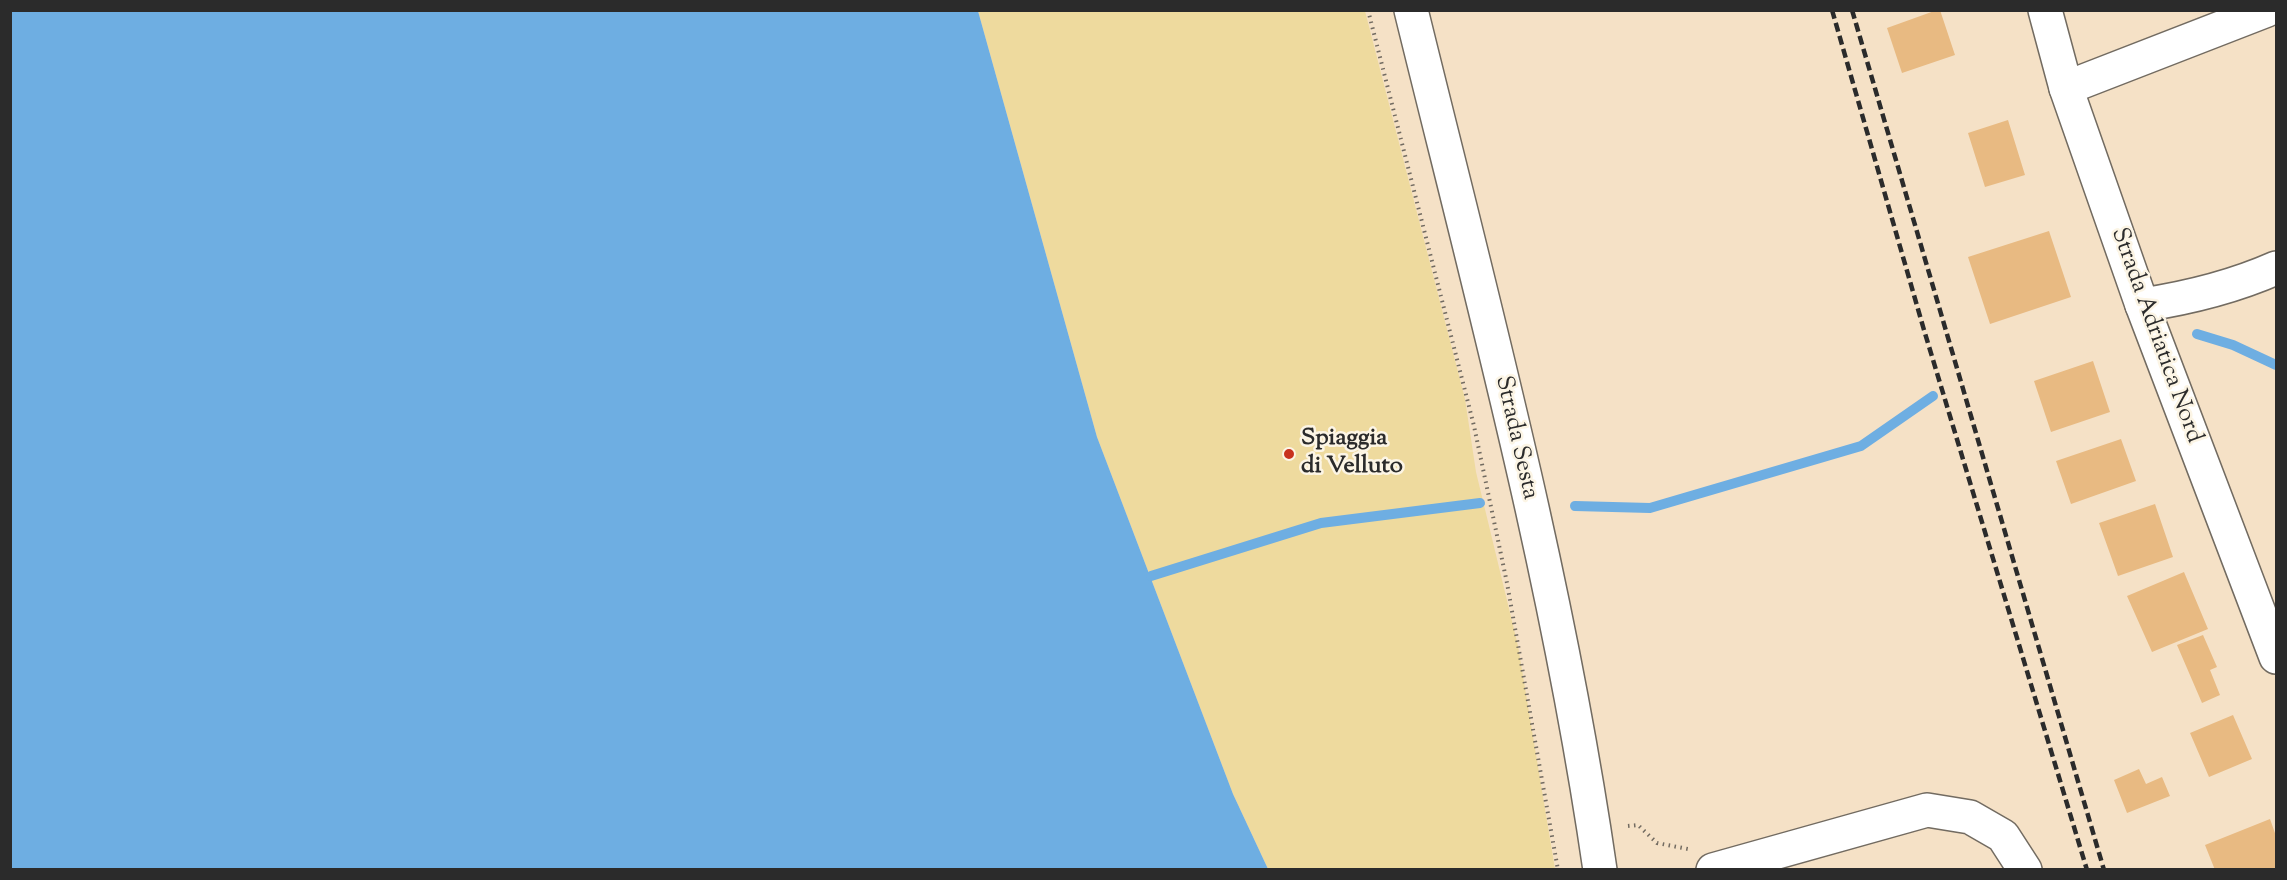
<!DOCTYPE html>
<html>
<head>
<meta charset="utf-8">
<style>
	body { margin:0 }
	#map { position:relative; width:2287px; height:880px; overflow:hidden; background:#f5e1c6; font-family:"Sorts Mill Goudy",serif }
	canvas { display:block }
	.frame { position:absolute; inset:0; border:12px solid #2b2b2b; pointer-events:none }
</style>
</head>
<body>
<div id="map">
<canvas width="2287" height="880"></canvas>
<div class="frame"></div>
</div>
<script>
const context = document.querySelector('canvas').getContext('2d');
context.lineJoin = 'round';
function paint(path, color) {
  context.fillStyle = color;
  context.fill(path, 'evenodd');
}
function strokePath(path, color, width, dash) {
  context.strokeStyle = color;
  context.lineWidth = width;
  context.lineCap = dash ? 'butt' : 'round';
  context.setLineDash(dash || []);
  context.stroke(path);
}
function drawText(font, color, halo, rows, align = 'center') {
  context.font = font + ' "Sorts Mill Goudy",serif';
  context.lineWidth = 5;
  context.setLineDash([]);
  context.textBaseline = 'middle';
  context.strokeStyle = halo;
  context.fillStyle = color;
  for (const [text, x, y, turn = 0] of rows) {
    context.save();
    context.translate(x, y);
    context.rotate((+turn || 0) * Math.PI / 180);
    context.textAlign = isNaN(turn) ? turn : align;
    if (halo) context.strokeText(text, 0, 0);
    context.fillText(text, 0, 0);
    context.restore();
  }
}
paint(new Path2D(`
	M978,11H1365L1465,399L1476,472L1518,646L1555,869H1268L1233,794L1097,437Z`), '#eeda9e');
paint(new Path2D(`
	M10,11H978L1097,437L1233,794L1268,869H11Z`), '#6eaee2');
strokePath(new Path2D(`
	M2197,334L2233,345L2276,365
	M1575,506L1650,508L1861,446L1933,396
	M1151,576L1321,523L1480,503`), '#6eaee2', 10);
paint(new Path2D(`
	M1937,10H1940L1955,55L1902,73L1887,28Z
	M2008,120L2025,175L1985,187L1968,133Z
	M2049,231L2071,297L1990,324L1968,257Z
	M2093,361L2110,412L2051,432L2034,381Z
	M2121,439L2136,481L2071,504L2056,461Z
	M2155,504L2173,557L2118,576L2099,523Z
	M2184,572L2208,629L2152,652L2127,596Z
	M2203,635L2217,667L2210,670L2220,695L2202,703L2177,645Z
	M2233,715L2252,759L2209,777L2190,733Z
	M2139,769L2146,784L2162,777L2170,796L2127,813L2114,780Z
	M2270,819L2276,836V870H2215L2205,845Z`), '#e8ba82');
const minor = new Path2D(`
	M1411,10C1481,295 1558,579 1600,870
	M2066,88L2267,10
	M2142,305C2188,298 2233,287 2276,268
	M1713,870L1927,810L1970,817L2003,836L2025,870`);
const major = new Path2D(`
	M2045,10L2066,88L2142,305L2276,657`);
strokePath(minor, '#726b61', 36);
strokePath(major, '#726b61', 36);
strokePath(new Path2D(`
	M1368,10L1474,426L1507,583L1558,870
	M1628,826L1638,825L1657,843L1688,849`), '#726b61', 4, [1.5, 4.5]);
strokePath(minor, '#fff', 33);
strokePath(major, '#fff', 33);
strokePath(new Path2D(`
	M1832,10L1924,330L2087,870
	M1852,10L2104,870`), '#2b2b2b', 4.5, [9, 4.5]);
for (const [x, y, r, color] of [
	[1289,454,6,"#c8321e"]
]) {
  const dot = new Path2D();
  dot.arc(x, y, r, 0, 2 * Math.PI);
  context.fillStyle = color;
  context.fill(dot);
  strokePath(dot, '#fcf5e5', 2);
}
drawText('24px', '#2b2b2b', '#fcf5e5', [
	["Strada Adriatica Nord",2155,336,70],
	["Strada Sesta",1515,438,77]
]);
drawText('bold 24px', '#2b2b2b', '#fcf5e5', [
	["Spiaggia",1301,440],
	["di Velluto",1301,468]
], 'left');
</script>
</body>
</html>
